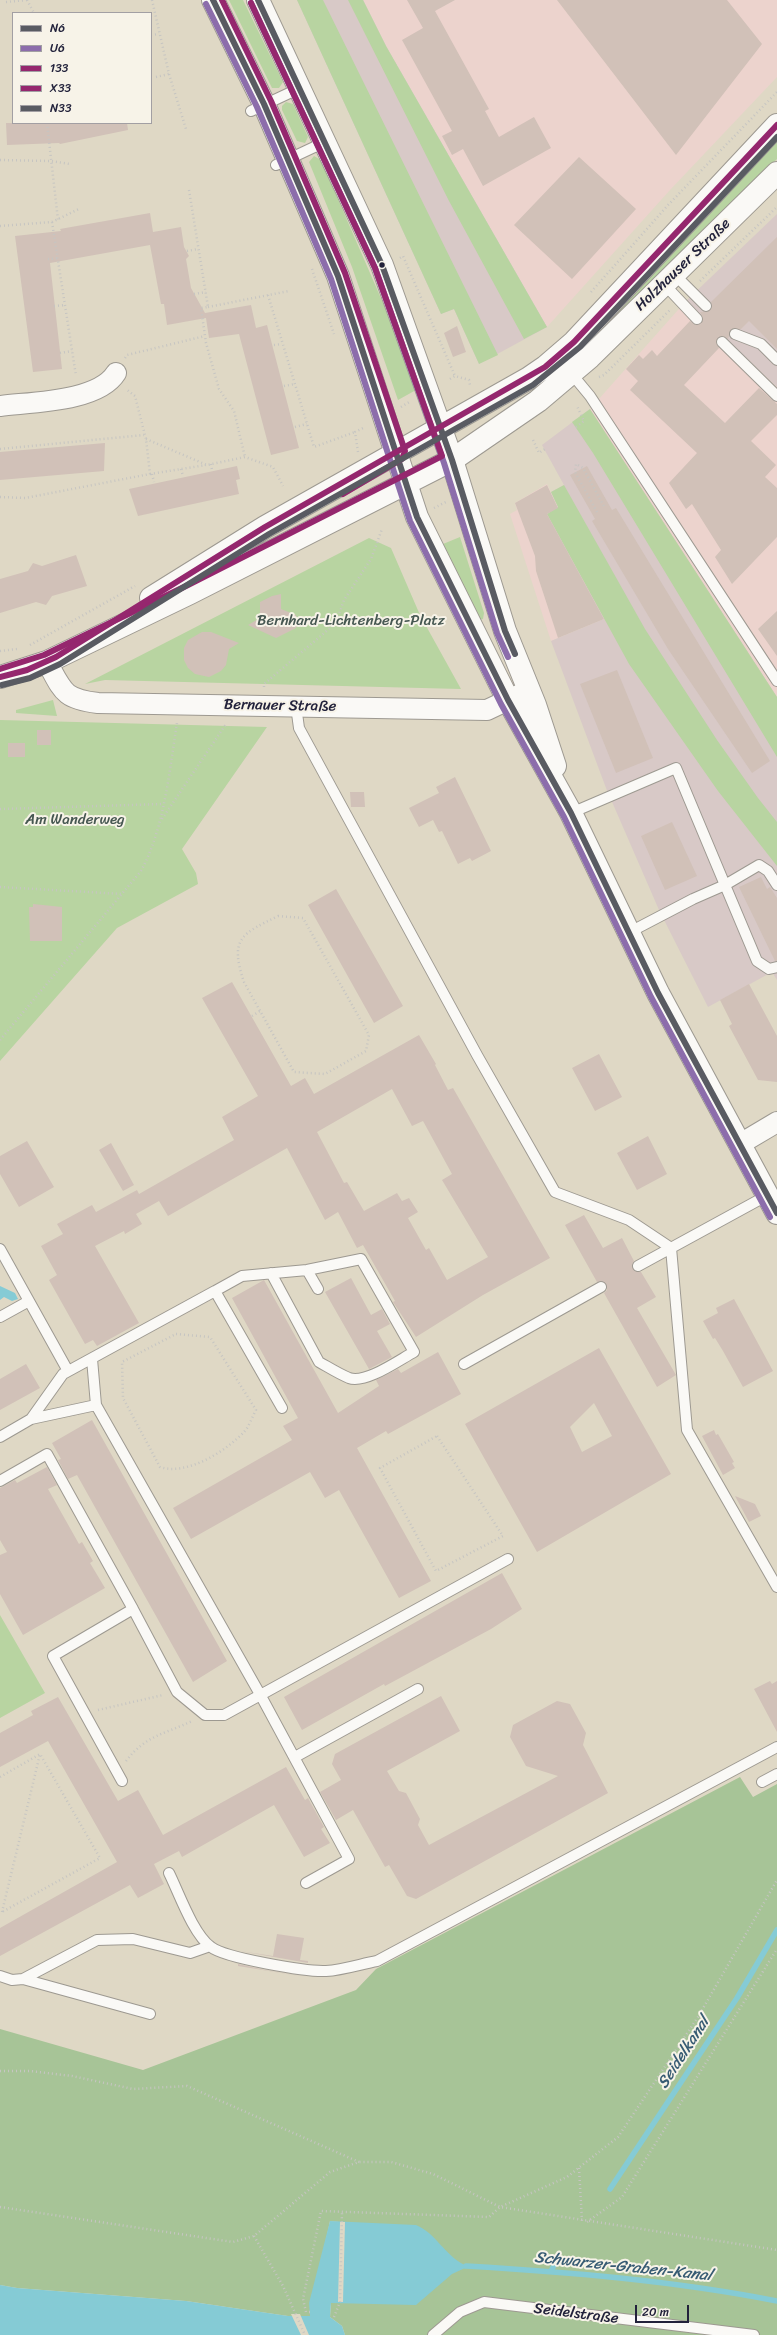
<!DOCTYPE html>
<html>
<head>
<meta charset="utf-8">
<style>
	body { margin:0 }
	#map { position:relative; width:777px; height:2335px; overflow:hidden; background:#dfd8c5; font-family:Sriracha,sans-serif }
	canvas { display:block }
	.legend { position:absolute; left:12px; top:12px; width:140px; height:112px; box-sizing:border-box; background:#f7f3e8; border:1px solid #a29fa3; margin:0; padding:5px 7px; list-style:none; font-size:12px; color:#22223b }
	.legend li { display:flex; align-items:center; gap:8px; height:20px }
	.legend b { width:20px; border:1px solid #a29fa3 }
	.scale { position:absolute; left:635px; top:2305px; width:54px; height:18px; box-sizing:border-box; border:2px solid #22223b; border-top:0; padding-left:5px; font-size:12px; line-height:14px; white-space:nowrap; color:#22223b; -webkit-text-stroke:3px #f7f3e8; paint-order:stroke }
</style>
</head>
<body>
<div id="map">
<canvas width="777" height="2335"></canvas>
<ul class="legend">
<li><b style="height:5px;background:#595b62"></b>N6</li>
<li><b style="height:5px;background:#8c6dab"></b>U6</li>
<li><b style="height:5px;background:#95276e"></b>133</li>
<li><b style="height:5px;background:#95276e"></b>X33</li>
<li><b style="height:5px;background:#595b62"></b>N33</li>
</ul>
<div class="scale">20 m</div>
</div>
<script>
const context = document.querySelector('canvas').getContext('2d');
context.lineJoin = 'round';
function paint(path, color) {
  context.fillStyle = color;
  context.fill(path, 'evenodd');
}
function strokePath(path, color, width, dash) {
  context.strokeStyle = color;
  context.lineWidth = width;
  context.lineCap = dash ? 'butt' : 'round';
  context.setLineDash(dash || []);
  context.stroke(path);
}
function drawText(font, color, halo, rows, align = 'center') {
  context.font = font + ' Sriracha,sans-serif';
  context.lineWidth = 4;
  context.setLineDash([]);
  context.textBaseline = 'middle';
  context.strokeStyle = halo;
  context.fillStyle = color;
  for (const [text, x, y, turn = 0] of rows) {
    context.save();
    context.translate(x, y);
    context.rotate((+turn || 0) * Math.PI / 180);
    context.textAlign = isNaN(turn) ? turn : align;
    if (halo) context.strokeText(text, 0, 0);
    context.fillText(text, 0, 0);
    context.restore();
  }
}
paint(new Path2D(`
	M363,0H777V77L670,190L547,327L386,46Z
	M686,301L777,387V697L590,409Z
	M547,484L558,508L547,514L604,619L551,641L510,514L517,510L515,503Z`), '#ecd3cd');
paint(new Path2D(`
	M297,0H363L386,46L547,327L479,364L454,309L441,314Z
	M777,214V387L686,301Z
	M590,409L777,697V980L772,972L708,1007L659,910L606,788L551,641L604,619L547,514L558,507L551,492L564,485L542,445Z`), '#d8c9c7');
paint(new Path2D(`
	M229,0H243L283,82L279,88H272Z
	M297,0H323L498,355L479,364L454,309L441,314Z
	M348,0H363L386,46L547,327L524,339L449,201Z
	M286,102L293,104L308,137L305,143L297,141L282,110V106Z
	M777,141V159L601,333H597Z
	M314,156L321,160L383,303L416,390L398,400L352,267L309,162Z
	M590,409L777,697V757L593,453L572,422Z
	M564,485L645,629L717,740L758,798L777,822V866L718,791L629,664L547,514L558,507L551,492Z
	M460,537L484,613L483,619L479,620L443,544Z
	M369,538L391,548L420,615L461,689L105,680L85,684Z
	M53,700L57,716L16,713V710Z
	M0,720L267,727L182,849L196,873L198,884L117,928L0,1061Z
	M0,1615L45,1693L0,1718Z`), '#b8d4a1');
paint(new Path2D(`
	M740,1777L753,1797L777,1784V2335H345L342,2326L330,2317L331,2303L337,2302L339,2222L330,2221L310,2316H288L186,2301L17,2288L0,2285V2029L143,2070L356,1990L376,1969Z`), '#a7c497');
paint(new Path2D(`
	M0,1286L15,1293L18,1299L12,1301L4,1297L0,1300Z
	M330,2221L416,2225C436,2233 445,2256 465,2265V2268L452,2274L416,2305L331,2303L330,2317L342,2326L345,2335H0V2285L17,2288L186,2301L288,2316H310L309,2303Z`), '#85cbd5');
paint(new Path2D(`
	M340,2222H345L343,2302H338Z
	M291,2314H300L309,2335H301Z`), '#dfd8c5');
strokePath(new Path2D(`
	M610,2189L737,1998L777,1930
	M466,2266C570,2272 675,2281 777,2301
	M551,2271L557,2260`), '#85cbd5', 5.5);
paint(new Path2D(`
	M407,0H455L435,11L489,109L485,111L499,137L534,117L551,148L483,186L463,149L452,155L442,136L452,131L402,40L423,28Z
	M557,0H727L762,44L676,155Z
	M6,123H127L128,130L60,144L59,143L7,145Z
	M579,157L636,209L572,279L514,225Z
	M150,213L153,232L181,227L184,247L189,256L186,259L191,288L205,313L251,305L256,328L267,325L299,448L271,455L239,334L209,338L206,318L167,325L164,304H161L150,245L50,263L62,369L33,372L15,236L61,231L60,229Z
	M777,237V349L749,321L741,329H731L728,339L723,336L718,337L716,343L719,348L684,385L725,423L759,388L777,404V415L751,441L776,465L765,477L777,488V537L732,584L715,557L721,550L692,504L686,509L669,483L697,453L630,390L638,381L626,369L639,355L643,359L652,350L657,356L690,321L696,325L701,324L703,318L700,312L710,311L712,307L711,302Z
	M457,326L466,352L453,357L444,333Z
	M105,443L104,471L0,480V452Z
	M237,466L240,479L236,480L239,494L138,516L129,489Z
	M587,466L612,510L616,508L770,761L752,773L668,649L592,521L595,519L570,475Z
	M547,485L558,508L547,514L604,619L558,638L536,571L535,556L515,503Z
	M76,555L87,586L52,596L46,605L36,602L0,613V579L28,571L33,563L42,566Z
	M281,594V609L296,615L298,621L296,628L276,638L248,625L260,618V602L272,596Z
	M777,611V656L758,629Z
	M202,632H211L239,643L229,649L226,665L221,671L209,677L195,674L188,668L184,660V648L188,640Z
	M617,670L653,758L616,773L580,684Z
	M37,730H51V745H37Z
	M8,743H25V757H8Z
	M455,777L491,851L472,861L470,858L458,864L442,831L439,832L433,820L419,827L409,808L439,793L436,787Z
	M350,792H364L365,807H351Z
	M672,822L697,876L665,890L641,836Z
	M761,877L767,889L770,887L777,898V961H775L739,887Z
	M336,889L403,1006L374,1023L308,905Z
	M33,904L62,907V941H30L29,907H33Z
	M232,982L291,1086L305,1078L314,1094L419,1035L436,1064L435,1065L448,1090L453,1088L550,1258L483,1295L416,1337L393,1302L395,1301L363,1245L357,1248L338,1212L325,1220L287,1148L168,1216L159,1201L136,1214L142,1224L125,1234L124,1231L95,1246L139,1323L97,1346L93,1340L85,1344L49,1280L57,1275L41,1246L63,1234L57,1224L92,1205L96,1212L137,1190L139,1194L234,1140L222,1117L258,1096L202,998ZM392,1089L412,1126L423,1121L452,1174L442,1180L488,1257L447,1280L429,1248L426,1250L408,1218L418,1212L409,1198L402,1201L397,1193L364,1211L347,1182L344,1183L317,1132Z
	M749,984L777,1036V1082L758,1080L729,1026L732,1024L720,1000Z
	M599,1054L622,1097L595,1111L572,1068Z
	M648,1136L667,1174L637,1190L617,1153Z
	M27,1141L54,1187L19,1207L0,1174V1156Z
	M111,1143L134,1185L123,1191L99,1150Z
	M584,1215L603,1248L622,1238L634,1261L632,1265L633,1269L641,1272L656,1297L637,1308L676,1375L657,1387L604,1293L607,1290L606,1284L601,1281L597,1282L565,1225Z
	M351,1278L371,1315L382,1309L390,1324L377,1331L392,1357L369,1369L325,1292Z
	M264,1280L338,1413L379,1386L376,1380L398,1369L401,1373L438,1352L461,1394L388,1434L386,1431L357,1448L431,1581L399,1598L339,1490L325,1498L310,1472L191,1539L173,1508L292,1440L283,1426L298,1418L232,1298Z
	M734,1299L773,1371L743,1387L723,1351L715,1338L713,1339L703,1321L718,1313L716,1308Z
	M599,1348L671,1474L537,1552L465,1424ZM594,1403L612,1436L582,1452L570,1427Z
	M26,1364L40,1388L0,1410V1379Z
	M92,1420L227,1661L193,1682L77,1475L68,1479L58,1460L61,1459L52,1443Z
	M714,1430L716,1435L718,1434L734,1462L732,1463L735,1468L723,1475L702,1436Z
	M47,1467L57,1485L48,1489L79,1544L82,1542L93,1561L90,1563L105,1588L23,1635L0,1594V1555L7,1552L0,1540V1488L15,1480L17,1483Z
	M735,1496L755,1504L761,1516L749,1522Z
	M502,1573L522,1609L491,1629L385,1686L384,1684L302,1730L284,1697Z
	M770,1681L772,1684L777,1681V1732L754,1689Z
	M441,1696L460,1731L387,1771L399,1791L406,1793L420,1819L418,1825L429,1845L558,1776L526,1766L510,1737L513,1725L557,1701L570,1704L586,1733L583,1745L608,1793L416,1899L407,1896L389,1865L385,1867L353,1810L336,1820L320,1792L341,1780L332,1764L335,1754Z
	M58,1697L118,1801L138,1790L163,1835L286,1767L305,1800L308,1798L324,1827L321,1829L330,1843L304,1857L274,1805L182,1857L179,1851L154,1864L164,1884L138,1898L130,1885L0,1956V1928L117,1862L48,1741L0,1767V1733L33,1715L31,1711Z
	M277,1934L304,1938L300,1960L308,1961V1963L240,1951L273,1956Z
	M238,1964L265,1970L306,1977L238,1966Z`), '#d1c1b8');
const lane = new Path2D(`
	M251,111L300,88
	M276,165L325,142
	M674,274L706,306
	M664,284L697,319
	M735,334L761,344L777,360
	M722,342L777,396
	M571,373L590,396L777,681
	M296,706L299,728L477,1055L555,1192L629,1220L671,1248L687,1430L777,1587
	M571,813L676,768L725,885L693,899L628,933
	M777,885L768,871L759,865L725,885L757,961L769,969L777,967
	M0,1249L68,1371
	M638,1266L768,1195
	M307,1270L318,1289
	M215,1291L242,1276L307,1270L361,1259L414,1352C399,1360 366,1384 349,1378C339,1374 328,1367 319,1362L271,1273
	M0,1317L29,1301
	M92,1359L96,1405L261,1696L349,1859L306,1883
	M464,1364L601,1287
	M31,1419L96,1405
	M0,1437L31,1419L63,1374L215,1291L282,1408
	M0,1481L47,1454L133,1609
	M295,1757L418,1689
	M122,1781L53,1656L133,1609L177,1692L205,1715H224L508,1559
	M762,1782L777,1774
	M169,1873C179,1893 193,1934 211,1947C225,1958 307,1972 326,1971C343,1970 361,1964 377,1961L777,1747
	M0,1976L12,1980L23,1979L150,2014
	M23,1979L97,1940L133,1939L190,1953L210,1946
	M433,2335L460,2312L484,2302L754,2335`);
const street = new Path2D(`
	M0,406C31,402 98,402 116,373
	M47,662C63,691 63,699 98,703L487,710L529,690
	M740,1144L777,1122`);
const secondary = new Path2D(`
	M213,0L264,104L338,276L417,517L508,700L571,813L658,993L777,1213
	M258,0L382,265L452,460L505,631L535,705L555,766
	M151,598L265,527L529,378L545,367L574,342L777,125
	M0,677L47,662L190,593L452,460L538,401L590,357L777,173`);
strokePath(lane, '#9d9991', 12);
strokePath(street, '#9d9991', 22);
strokePath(secondary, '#9d9991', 24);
strokePath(new Path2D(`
	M27,0L34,13
	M152,0L169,74L186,129
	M6,2L27,0
	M151,35L159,34
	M156,77L169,74
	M47,123L58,220
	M0,160L51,161L70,164
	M189,190L208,307L201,308L206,343L219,389L234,411L245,457
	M52,222L76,376
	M0,226L52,222L79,209
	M187,251L198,249
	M400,258L403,256L455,376
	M48,259L59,258
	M312,269L334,334
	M700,281L777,207
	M591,292L669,204L777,92
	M194,294L206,292
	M268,295L314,447L355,432
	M54,306L65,305
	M208,307L289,291
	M274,345L282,344
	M60,353L72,351
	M125,358L127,355L205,336
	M599,377L604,375L671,309
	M450,379L455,376L469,380L470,385
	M284,386L295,384
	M401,407L411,401
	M295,427L307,424
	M576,427L584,421L577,406
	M146,439L207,465L245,457L273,467L283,486
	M533,440L539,453L545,449
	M0,449L144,435
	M358,452L355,432L363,428
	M211,464L212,470
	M181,469L183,476
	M150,474L206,465
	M152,474L154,482
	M0,497L25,498L150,474L146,439L135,396L126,389
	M434,508L446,502
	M597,512L575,472L576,464L583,468L605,508
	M30,645L135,586
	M0,651L17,649
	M264,687V684L336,623L344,600L371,559L382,529
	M0,809L163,804
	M162,819L226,724
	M0,887L123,894
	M278,916L303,918L369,1035L366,1051L325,1074L294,1072L244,982C229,938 242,934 278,916Z
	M252,1016L260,1011
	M0,1040L141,871C165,826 169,772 177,723
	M176,1334L210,1337L256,1410C252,1417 249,1427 244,1432C226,1451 187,1476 160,1467L123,1398L122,1362Z
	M437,1436L503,1536L436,1571L380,1468Z
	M98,1710L163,1695
	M126,1761C146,1735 165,1734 192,1721
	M0,1777L40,1754L100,1858L2,1912
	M2,1912L40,1754
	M0,2071H30L72,2076L133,2089L187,2086L359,2162
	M579,2168L582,2221
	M0,2207L233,2242L254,2236L330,2172L359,2162H391L433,2174L500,2207L777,2250
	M587,2222L622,2197L777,1949
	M254,2236L283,2286L305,2335
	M310,2312H306L303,2299L321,2211L489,2217L500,2207L567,2177L618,2137L698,2017L777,1880
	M334,2317L340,2302L342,2212`), '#c6c5c2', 2.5, [1, 3]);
strokePath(lane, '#faf9f6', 10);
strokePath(street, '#faf9f6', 20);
strokePath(secondary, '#faf9f6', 22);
strokePath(new Path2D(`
	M213,0L264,104L338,276L417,517L508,700L571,813L658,993L777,1213
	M258,0L382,265L452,460L505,631L515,654`), '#595b62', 6);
strokePath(new Path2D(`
	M251,3L375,268L444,463L497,633L508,657
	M206,4L257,107L331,279L410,521L501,704L564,817L651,997L770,1217`), '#8c6dab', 6);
strokePath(new Path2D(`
	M222,0L271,101L345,273L405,451L402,459L343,494
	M0,669L44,655L186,586L442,456L375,268L251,3`), '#95276e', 6);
strokePath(new Path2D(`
	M0,677L27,670L56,657L265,527L545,367L574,342L777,125`), '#95276e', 6);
strokePath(new Path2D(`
	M2,685L30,678L60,664L269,534L533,385L580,347L777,137`), '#595b62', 6);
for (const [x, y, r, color] of [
	[382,265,3.5,"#22223b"]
]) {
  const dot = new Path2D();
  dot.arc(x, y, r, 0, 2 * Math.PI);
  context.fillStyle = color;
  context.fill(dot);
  strokePath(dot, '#f7f3e8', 1.5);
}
drawText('15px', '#22223b', '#f7f3e8', [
	["Holzhauser Straße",683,265,-44],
	["Bernauer Straße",280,706,1],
	["Seidelstraße",576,2314,7]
]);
drawText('15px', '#465751', '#f7f3e8', [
	["Bernhard-Lichtenberg-Platz",351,621],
	["Am Wanderweg",75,820]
]);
drawText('italic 16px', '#375b73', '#f7f3e8', [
	["Seidelkanal",684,2053,-57],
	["Schwarzer-Graben-Kanal",623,2267,6]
]);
</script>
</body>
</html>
